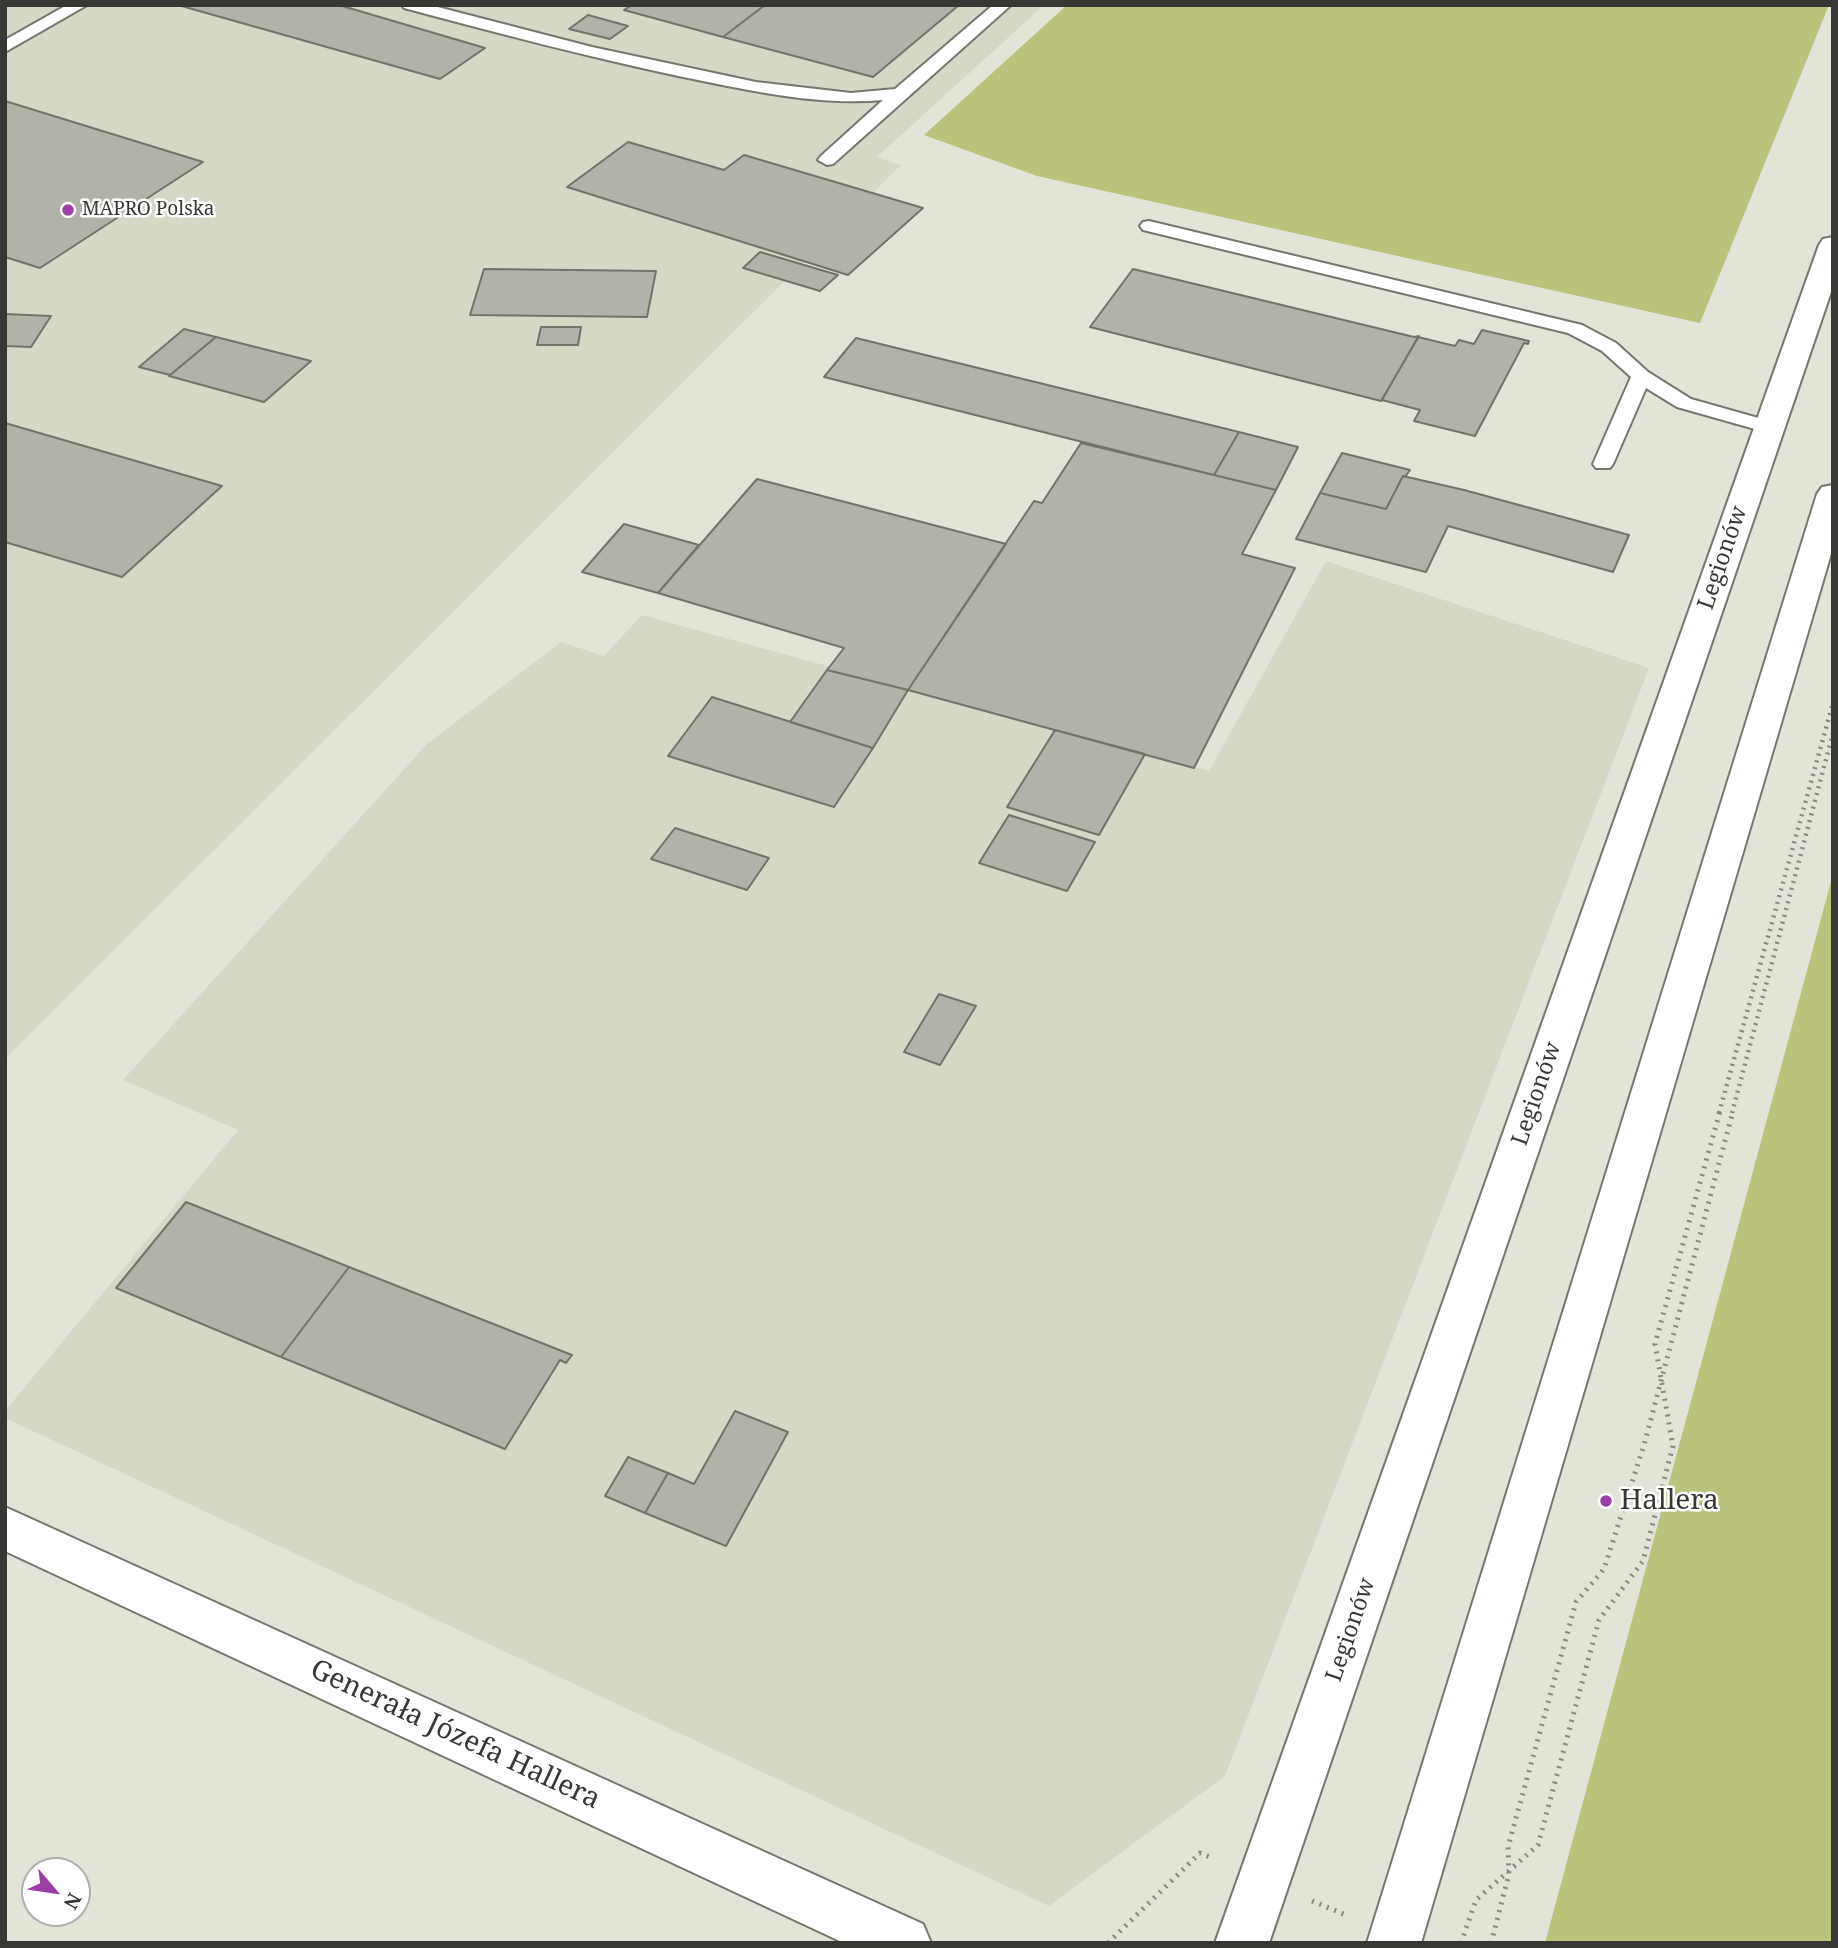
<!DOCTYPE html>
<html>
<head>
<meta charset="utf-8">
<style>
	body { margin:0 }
	#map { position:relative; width:1838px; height:1948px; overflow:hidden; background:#e2e4d8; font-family:"Noto Serif",serif }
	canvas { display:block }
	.frame { position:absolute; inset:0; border:7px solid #373833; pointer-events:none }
	.north { position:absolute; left:21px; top:1857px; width:70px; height:70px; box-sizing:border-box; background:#fff; border:2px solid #afafad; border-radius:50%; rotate:119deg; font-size:19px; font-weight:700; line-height:28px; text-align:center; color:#373833 }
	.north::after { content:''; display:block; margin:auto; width:24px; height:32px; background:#9d3ea6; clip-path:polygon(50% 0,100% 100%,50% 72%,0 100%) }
</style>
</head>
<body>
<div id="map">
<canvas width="1838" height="1948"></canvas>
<div class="frame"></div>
<div class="north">N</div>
</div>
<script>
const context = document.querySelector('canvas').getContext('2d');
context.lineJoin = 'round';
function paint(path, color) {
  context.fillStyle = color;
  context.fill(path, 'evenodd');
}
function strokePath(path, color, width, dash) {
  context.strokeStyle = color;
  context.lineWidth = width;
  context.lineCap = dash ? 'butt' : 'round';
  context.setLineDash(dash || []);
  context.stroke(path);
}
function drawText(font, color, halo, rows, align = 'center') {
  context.font = font + ' "Noto Serif",serif';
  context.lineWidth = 5;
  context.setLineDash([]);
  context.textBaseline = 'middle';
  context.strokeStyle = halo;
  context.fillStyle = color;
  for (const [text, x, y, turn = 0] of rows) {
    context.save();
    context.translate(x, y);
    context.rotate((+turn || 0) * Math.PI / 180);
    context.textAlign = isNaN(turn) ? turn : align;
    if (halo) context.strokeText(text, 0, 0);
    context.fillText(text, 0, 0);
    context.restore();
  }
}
paint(new Path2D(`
	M5,5H1044L877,157L901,165L5,1059Z
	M1326,561L1649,668L1225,1776L1049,1906L5,1418V1411L238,1130L123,1080L427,744L561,642L604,656L642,615L1209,771Z`), '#d5d8c5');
paint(new Path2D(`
	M1067,5H1829L1700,323L1037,176L924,135Z
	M1833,874V1943H1545Z`), '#bac27c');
const building = new Path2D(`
	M178,5H339L485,48L440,79Z
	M632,5H765L723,37L624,10Z
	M765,5H959L873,77L723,37Z
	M588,15L628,26L610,39L569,29Z
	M5,101L203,162L40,268L5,257Z
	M628,142L724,170L744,155L923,208L848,275L567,187Z
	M760,252L838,275L820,291L743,268Z
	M484,269L656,271L647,317L470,315Z
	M1133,269L1414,337L1419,336L1381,401L1090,327Z
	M5,314L51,316L31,347L5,346Z
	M541,327H581L578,345H537Z
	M184,329L216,337L170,375L139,367Z
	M1482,330L1529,341L1528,344L1524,343L1475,436L1414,421L1420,410L1382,400L1418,337L1455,346L1459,340L1474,344Z
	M216,337L311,361L264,402L169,376Z
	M856,338L1239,432L1214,475L824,377Z
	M5,423L222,486L122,577L5,542Z
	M1239,432L1298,447L1276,490L1214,475Z
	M1081,443L1276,490L1242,554L1295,568L1194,768L908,690L1034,501L1042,503Z
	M1342,453L1410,470L1405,477L1403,476L1386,509L1320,493Z
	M1403,476L1464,490L1629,535L1613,572L1448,526L1426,572L1296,539L1320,493L1386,509Z
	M757,479L1006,544L908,690L827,670L844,648L658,593Z
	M624,524L699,545L658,593L582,572Z
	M827,670L908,690L873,748L790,722Z
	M712,697L772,716L873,748L834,807L668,756Z
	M1055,730L1145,754L1099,835L1007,807Z
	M1009,815L1095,842L1067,891L979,863Z
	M675,828L769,858L747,890L651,859Z
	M939,994L976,1006L940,1065L904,1052Z
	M186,1202L349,1267L281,1357L116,1288Z
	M349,1267L572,1355L566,1363L560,1360L505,1449L281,1357Z
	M735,1411L788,1432L726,1546L645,1513L668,1473L694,1484Z
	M628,1457L668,1473L645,1513L605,1496Z`);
paint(building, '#b1b3a8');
strokePath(building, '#727369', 2);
const service = new Path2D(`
	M67,5H87L5,52V40Z
	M402,5H430L592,47L756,82L851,93L895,89L993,5H1011L833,164L827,165L818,160L821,156L883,100C816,106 748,90 683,77C589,57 497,33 404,8Z
	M1149,221L1582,325L1616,343L1648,372L1691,399L1776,423L1779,427L1776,431L1769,433L1677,407L1646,388L1613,464L1610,468H1596L1593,464L1631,377L1602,351L1568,333L1143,230L1140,226L1143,222Z`);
const minor = new Path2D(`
	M5,1507L923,1924L931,1943H844L5,1551Z`);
const tertiary = new Path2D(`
	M1833,237V286L1269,1943H1215L1819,245L1823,239Z
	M1833,485V547L1421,1943H1367L1817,494L1822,487Z`);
strokePath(service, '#76776d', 4);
strokePath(minor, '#76776d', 4);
strokePath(tertiary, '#76776d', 4);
strokePath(new Path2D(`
	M1719,1113L1833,703
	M1732,1113L1833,733`), '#878980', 4.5, [2, 5]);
strokePath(new Path2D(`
	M1312,1901L1346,1915
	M1108,1943L1200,1853L1214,1859
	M1461,1943L1476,1900L1538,1845L1599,1620L1643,1561L1673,1446L1655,1344L1720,1111
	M1491,1943L1509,1874L1508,1847L1576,1602L1604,1569L1644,1445L1733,1111`), '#878980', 5, [2, 6]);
paint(service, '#fff');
paint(minor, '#fff');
paint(tertiary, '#fff');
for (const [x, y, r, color] of [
	[68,210,7,"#9d3ea6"],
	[1606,1501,7,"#9d3ea6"]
]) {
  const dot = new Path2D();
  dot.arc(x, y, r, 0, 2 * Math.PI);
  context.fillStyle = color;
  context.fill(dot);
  strokePath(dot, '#fff', 2.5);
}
drawText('19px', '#373833', '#fff', [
	["MAPRO Polska",82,210]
], 'left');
drawText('23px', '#373833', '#fff', [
	["Legionów",1723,558,-71],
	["Legionów",1537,1094,-71],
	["Legionów",1351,1630,-71]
]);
drawText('28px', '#373833', '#fff', [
	["Hallera",1620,1501]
], 'left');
drawText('28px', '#373833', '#fff', [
	["Generała Józefa Hallera",455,1735,25]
]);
</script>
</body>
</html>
